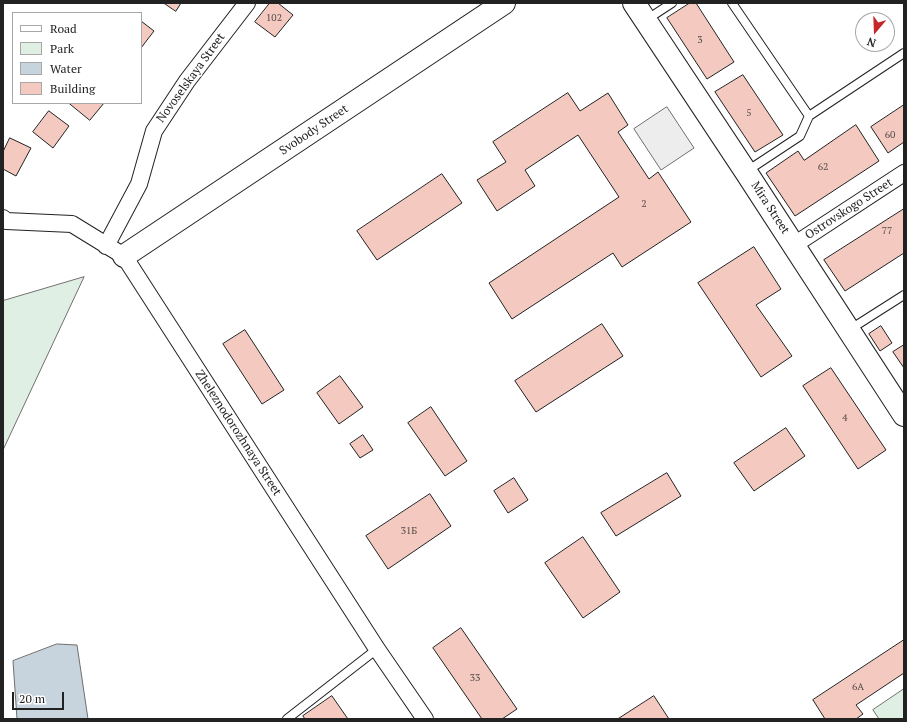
<!DOCTYPE html>
<html>
<head>
<meta charset="utf-8">
<style>
	body { margin:0 }
	#map { position:relative; width:907px; height:722px; overflow:hidden; background:#fff; font-family:"PT Serif",serif }
	canvas { display:block }
	.frame { position:absolute; inset:0; border:4px solid #222; pointer-events:none }
	.legend { position:absolute; left:12px; top:12px; width:130px; height:92px; box-sizing:border-box; background:#fff; border:1px solid #a7a7a7; margin:0; padding:5px 7px; list-style:none; font-size:12px; color:#222 }
	.legend li { display:flex; align-items:center; gap:8px; height:20px }
	.legend b { width:20px; border:1px solid #a7a7a7 }
	.north { position:absolute; left:855px; top:12px; width:40px; height:40px; box-sizing:border-box; background:#fff; border:1px solid #a7a7a7; border-radius:50%; rotate:199deg; font-size:11px; font-weight:700; line-height:16px; text-align:center; color:#222 }
	.north::after { content:''; display:block; margin:auto; width:14px; height:18px; background:#c62828; clip-path:polygon(50% 0,100% 100%,50% 72%,0 100%) }
	.scale { position:absolute; left:12px; top:692px; width:52px; height:18px; box-sizing:border-box; border:2px solid #222; border-top:0; padding-left:5px; font-size:12px; line-height:14px; white-space:nowrap; color:#222; -webkit-text-stroke:3px #fff; paint-order:stroke }
</style>
</head>
<body>
<div id="map">
<canvas width="907" height="722"></canvas>
<div class="frame"></div>
<ul class="legend">
<li><b style="height:5px;background:#fff"></b>Road</li>
<li><b style="height:11px;background:#e0efe3"></b>Park</li>
<li><b style="height:11px;background:#c7d3dd"></b>Water</li>
<li><b style="height:11px;background:#f3c9c0"></b>Building</li>
</ul>
<div class="north">N</div>
<div class="scale">20 m</div>
</div>
<script>
const context = document.querySelector('canvas').getContext('2d');
context.lineJoin = 'round';
function paint(path, color) {
  context.fillStyle = color;
  context.fill(path, 'evenodd');
}
function strokePath(path, color, width, dash) {
  context.strokeStyle = color;
  context.lineWidth = width;
  context.lineCap = dash ? 'butt' : 'round';
  context.setLineDash(dash || []);
  context.stroke(path);
}
function drawText(font, color, halo, rows, align = 'center') {
  context.font = font + ' "PT Serif",serif';
  context.lineWidth = 3;
  context.setLineDash([]);
  context.textBaseline = 'middle';
  context.strokeStyle = halo;
  context.fillStyle = color;
  for (const [text, x, y, turn = 0] of rows) {
    context.save();
    context.translate(x, y);
    context.rotate((+turn || 0) * Math.PI / 180);
    context.textAlign = isNaN(turn) ? turn : align;
    if (halo) context.strokeText(text, 0, 0);
    context.fillText(text, 0, 0);
    context.restore();
  }
}
const green = new Path2D(`
	M84,277L3,450V301Z
	M904,689V719H879L873,710Z`);
paint(green, '#e0efe3');
strokePath(green, '#6f6f6f', 1);
const parking = new Path2D(`
	M667,107L694,148L661,170L634,129Z`);
paint(parking, '#ededed');
strokePath(parking, '#6f6f6f', 1);
const water = new Path2D(`
	M57,644L77,645L88,719H17L13,661Z`);
paint(water, '#c7d3dd');
strokePath(water, '#6f6f6f', 1);
const building = new Path2D(`
	M164,3H181L176,11Z
	M270,3H278L293,15L275,37L255,22Z
	M690,3H696L734,62L707,79L667,18Z
	M141,21L154,31L141,48Z
	M743,75L783,135L755,152L715,92Z
	M568,93L580,111L608,93L628,125L618,132L649,179L658,172L691,222L622,267L613,253L512,319L489,283L619,197L578,135L525,170L535,186L497,211L477,180L506,162L493,142Z
	M69,103H104L90,120Z
	M904,105V142L888,153L871,127Z
	M49,111L69,126L53,148L33,132Z
	M856,125L879,161L795,216L766,173L798,151L804,160Z
	M10,138L31,148L16,176L3,169V152Z
	M442,174L462,203L377,260L357,231Z
	M904,209V253L845,291L824,260Z
	M754,247L781,289L756,305L792,356L761,377L698,283Z
	M602,324L623,356L536,412L515,381Z
	M881,326L892,343L880,351L869,334Z
	M245,330L284,390L262,404L223,344Z
	M904,345V368L893,352Z
	M831,368L886,450L858,469L803,386Z
	M340,376L363,407L339,424L317,393Z
	M431,407L467,461L445,476L408,423Z
	M786,428L805,456L754,491L734,463Z
	M363,435L373,450L360,458L350,444Z
	M667,473L681,496L616,536L601,513Z
	M514,478L528,500L508,513L494,491Z
	M430,494L451,526L388,569L366,536Z
	M583,537L620,592L583,618L545,563Z
	M461,628L517,709L502,719H482L433,648Z
	M904,640V673L856,705L863,714L856,719H825L813,700Z
	M332,696L348,719H305L303,716Z
	M654,696L669,719H618Z`);
paint(building, '#f3c9c0');
strokePath(building, '#222', 1);
const lane = new Path2D(`
	M732,3L809,116L904,53
	M646,20L672,3
	M747,171L800,136L809,116
	M849,330L904,295
	M287,719L377,649`);
const street = new Path2D(`
	M3,218L6,221L72,224L124,256L377,649L425,719
	M794,245L904,173
	M106,246L139,184L154,131L187,81L247,3`);
const secondary = new Path2D(`
	M634,3L746,172L904,415
	M124,256L504,3`);
strokePath(lane, '#222', 10);
strokePath(street, '#222', 18);
strokePath(secondary, '#222', 24);
strokePath(lane, '#fff', 8);
strokePath(street, '#fff', 16);
strokePath(secondary, '#fff', 22);
drawText('10px', '#564c4a', null, [
	["102",274,18],
	["3",700,40],
	["5",749,113],
	["60",890,135],
	["62",823,167],
	["2",644,204],
	["77",887,231],
	["4",845,418],
	["31Б",409,531],
	["33",475,678],
	["6А",858,687]
]);
drawText('12px', '#222', '#fff', [
	["Novoselskaya Street",191,78,-54],
	["Svobody Street",314,130,-34],
	["Mira Street",770,208,57],
	["Ostrovskogo Street",849,209,-33],
	["Zheleznodorozhnaya Street",238,433,57]
]);
</script>
</body>
</html>
